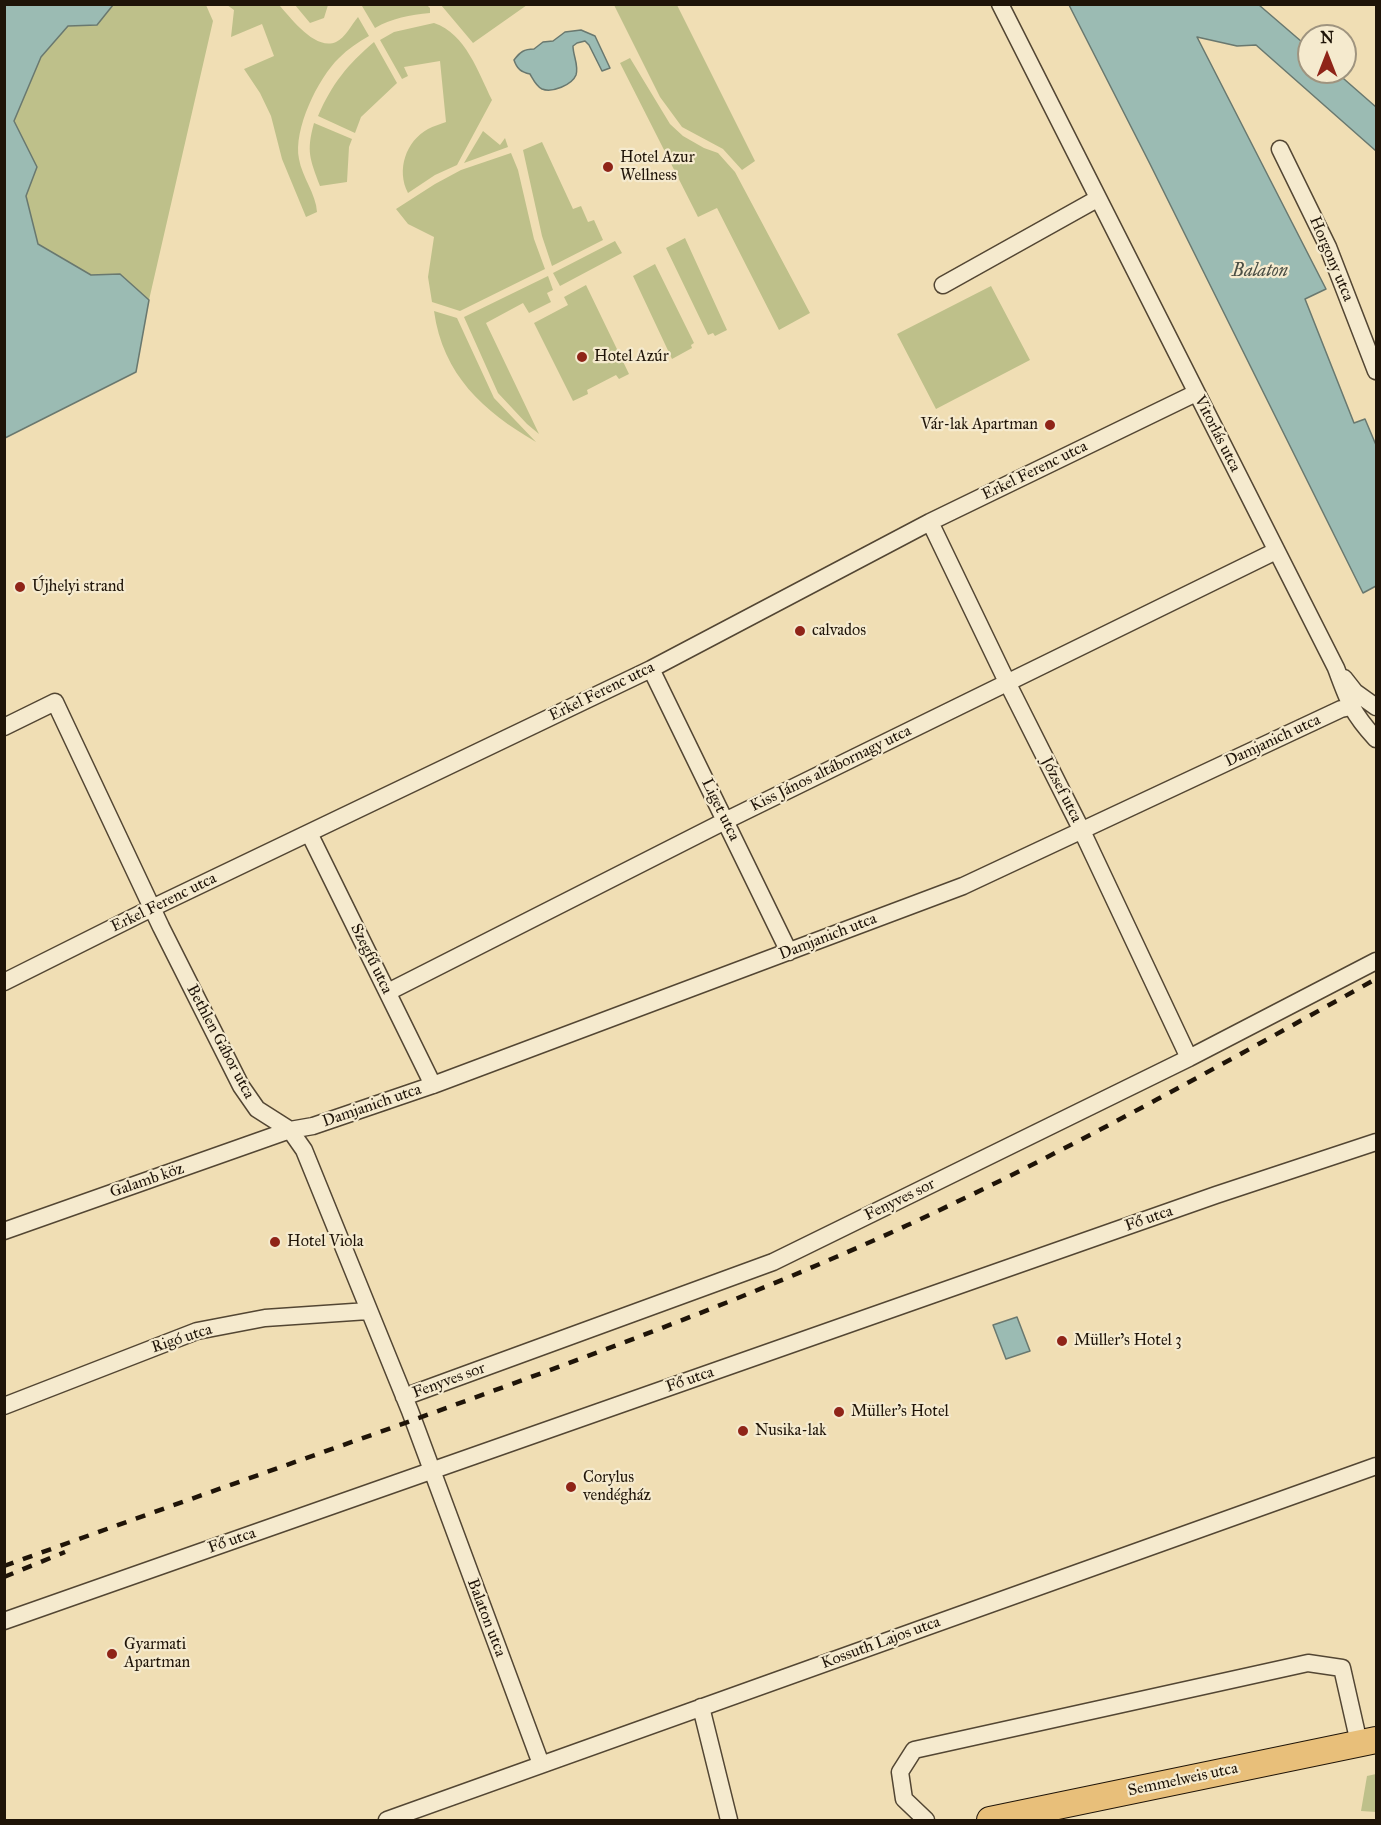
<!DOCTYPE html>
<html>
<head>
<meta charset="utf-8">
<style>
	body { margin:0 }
	#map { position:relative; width:1381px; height:1825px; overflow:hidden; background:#f0deb4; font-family:"IM FELL Great Primer",serif }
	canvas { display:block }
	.frame { position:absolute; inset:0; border:6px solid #1f1408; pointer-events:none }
	.north { position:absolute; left:1297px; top:24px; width:60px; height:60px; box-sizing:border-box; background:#f5eace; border:2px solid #9f947f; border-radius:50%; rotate:0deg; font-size:16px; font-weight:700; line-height:24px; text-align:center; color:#1f1408 }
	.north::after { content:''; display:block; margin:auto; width:21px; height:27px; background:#8f2418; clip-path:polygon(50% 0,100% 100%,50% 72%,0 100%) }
</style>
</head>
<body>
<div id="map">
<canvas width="1381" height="1825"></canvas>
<div class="frame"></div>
<div class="north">N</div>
</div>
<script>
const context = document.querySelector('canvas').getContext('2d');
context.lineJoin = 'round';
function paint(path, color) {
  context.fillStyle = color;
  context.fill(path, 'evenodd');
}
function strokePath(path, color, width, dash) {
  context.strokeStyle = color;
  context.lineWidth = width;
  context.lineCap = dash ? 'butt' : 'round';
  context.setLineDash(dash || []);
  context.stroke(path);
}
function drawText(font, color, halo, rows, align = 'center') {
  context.font = font + ' "IM FELL Great Primer",serif';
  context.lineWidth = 4.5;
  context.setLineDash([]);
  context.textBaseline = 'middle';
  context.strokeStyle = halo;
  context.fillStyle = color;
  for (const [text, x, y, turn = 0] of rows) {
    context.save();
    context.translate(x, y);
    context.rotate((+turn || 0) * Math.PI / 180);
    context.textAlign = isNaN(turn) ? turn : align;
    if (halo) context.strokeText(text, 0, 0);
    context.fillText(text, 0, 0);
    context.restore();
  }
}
paint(new Path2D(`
	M113,5H206L213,21L149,300L120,274L91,276L38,244L26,196L36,167L14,121L41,57L68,26L97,25Z
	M227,5H279C291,18 315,51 336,42C345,38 352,24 358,17L369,36C358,42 348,49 339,58C318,78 293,130 299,159C302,177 316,194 317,212L306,217L282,159L271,116L260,93L244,69L274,56L262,24L231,37L234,10Z
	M295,5H328L324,18L310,23Z
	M363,5H427L430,8V13C410,15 392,18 375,28L362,6Z
	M441,5H527L473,43Z
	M614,5H677L755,161L742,170L723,149L682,127L660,97Z
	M434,23C466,34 478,72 492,100L457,165L435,175L408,193C396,170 406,141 428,129C433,126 441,124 446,122L440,61L404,67L408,76L402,79L380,40L394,32Z
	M374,42L397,83L361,117L355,133L318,116C332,84 347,65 374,42Z
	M630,58L670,124L683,136L704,148L718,153L735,172L810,313L779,330L717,208L698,217L620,63Z
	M314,123L352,139L349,147L347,182L320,186C310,159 306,152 314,123Z
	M483,131L500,145L505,138L508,147L464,163Z
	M542,142L573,209L581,206L588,222L594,220L603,240L552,266L542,236L523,150Z
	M511,153L518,170L534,239L545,269L460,311L432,302L428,277L434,237L408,224L396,209L435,184L461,170Z
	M685,238L727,330L715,336L713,333L708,335L666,248Z
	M615,241L622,253L560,286L553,273Z
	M655,264L694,343L691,345L692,348L672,359L633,276Z
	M548,276L553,290L547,293L551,302L529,313L523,303L486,323L539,434L527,424L498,393L464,317Z
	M586,285L629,374L619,379L616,375L587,390L588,394L573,401L534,323L568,305L564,297Z
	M991,286L1030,360L936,409L897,334Z
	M434,311L457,318L494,398L536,442C483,411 443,375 434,311Z
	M1376,1774V1812L1361,1811L1367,1776Z`), '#bec08a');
const water = new Path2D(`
	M4,5H113L97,25L68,26L41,57L14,121L37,167L26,196L38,244L91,275L120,274L149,300L136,372L5,438Z
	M1069,5H1259L1309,48V72H1336L1376,107V151L1256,45L1237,46L1197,37L1326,289L1305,299L1354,423L1365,419L1376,445V586L1363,593L1150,164Z
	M581,30L595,36L610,68L602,71L589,45L585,41L577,43L573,46C573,56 579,65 576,75C572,85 552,93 542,89C536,86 533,79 530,74C521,72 517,69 514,60C520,52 524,49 534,49L543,42L553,41L565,32Z
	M1017,1317L1030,1351L1006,1359L993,1325Z`);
paint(water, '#9bbbb3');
strokePath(water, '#69786f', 1.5);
const street = new Path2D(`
	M1000,4L1336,668C1348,701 1352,713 1376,739
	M1280,149L1328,247L1376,371
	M943,285L1097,199
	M930,522L1007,682L1082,831L1189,1058
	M651,669L789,952
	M1344,678L1355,692L1376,707
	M4,727L55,702L161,927L241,1086L257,1109L290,1130L304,1150L410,1411L541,1764
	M309,833L433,1085
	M4,982L152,908L651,669L930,522L1196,393
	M388,992L725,821L1276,551
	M4,1231L290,1130L313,1126L433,1085L963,886L1341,709L1351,707
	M404,1397L773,1262L1189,1058L1376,961
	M4,1406L197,1331L265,1318L368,1311
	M4,1621L1216,1195L1376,1142
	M701,1707L729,1820
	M387,1820L1376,1466
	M926,1820L904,1799L900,1772L914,1750L1308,1663L1342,1668L1359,1743`);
const primary = new Path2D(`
	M990,1820L1376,1740`);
strokePath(street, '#534633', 19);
strokePath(primary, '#1f1408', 28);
strokePath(street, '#f5eace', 16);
strokePath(primary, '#e8bf7a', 26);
strokePath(new Path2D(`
	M4,1566C134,1519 264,1473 394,1427C542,1373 691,1320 836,1257C1022,1177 1199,1077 1376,979
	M4,1577L65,1552`), '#1f1408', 4.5, [10, 10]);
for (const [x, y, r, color] of [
	[608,167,6,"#8f2418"],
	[582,357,6,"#8f2418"],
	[1050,425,6,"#8f2418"],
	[20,587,6,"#8f2418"],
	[800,631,6,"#8f2418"],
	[275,1242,6,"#8f2418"],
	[1062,1341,6,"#8f2418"],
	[839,1412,6,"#8f2418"],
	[743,1431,6,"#8f2418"],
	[571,1487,6,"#8f2418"],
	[112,1654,6,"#8f2418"]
]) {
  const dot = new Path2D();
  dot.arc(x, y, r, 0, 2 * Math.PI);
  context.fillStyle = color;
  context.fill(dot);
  strokePath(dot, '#f5eace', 2);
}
drawText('16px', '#1f1408', '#f5eace', [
	["Hotel Azur",620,158],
	["Wellness",620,176],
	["Hotel Azúr",594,357],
	["Vár-lak Apartman",1038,425,"right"],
	["Újhelyi strand",32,587],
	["calvados",812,631],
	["Hotel Viola",287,1242],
	["Müller's Hotel 3",1074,1341],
	["Müller's Hotel",851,1412],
	["Nusika-lak",755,1431],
	["Corylus",583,1478],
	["vendégház",583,1496],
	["Gyarmati",124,1645],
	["Apartman",124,1663]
], 'left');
drawText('16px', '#1f1408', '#f5eace', [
	["Horgony utca",1331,259,67],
	["Vitorlás utca",1217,434,63],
	["Erkel Ferenc utca",1035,471,-26],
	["Erkel Ferenc utca",602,692,-26],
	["Damjanich utca",1273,741,-25],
	["Kiss János altábornagy utca",831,769,-26],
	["József utca",1061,790,63],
	["Liget utca",720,810,64],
	["Erkel Ferenc utca",164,903,-26],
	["Damjanich utca",828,937,-21],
	["Szegfű utca",371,959,64],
	["Bethlen Gábor utca",220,1042,62],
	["Damjanich utca",372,1106,-19],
	["Galamb köz",147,1181,-19],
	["Fenyves sor",900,1200,-26],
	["Fő utca",1149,1219,-19],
	["Rigó utca",182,1339,-18],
	["Fő utca",690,1380,-19],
	["Fenyves sor",449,1381,-20],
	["Fő utca",232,1541,-19],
	["Balaton utca",486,1618,69],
	["Kossuth Lajos utca",881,1643,-20],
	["Semmelweis utca",1183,1780,-12]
]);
drawText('italic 18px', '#4a4e44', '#f5eace', [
	["Balaton",1260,272]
]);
</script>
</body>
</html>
